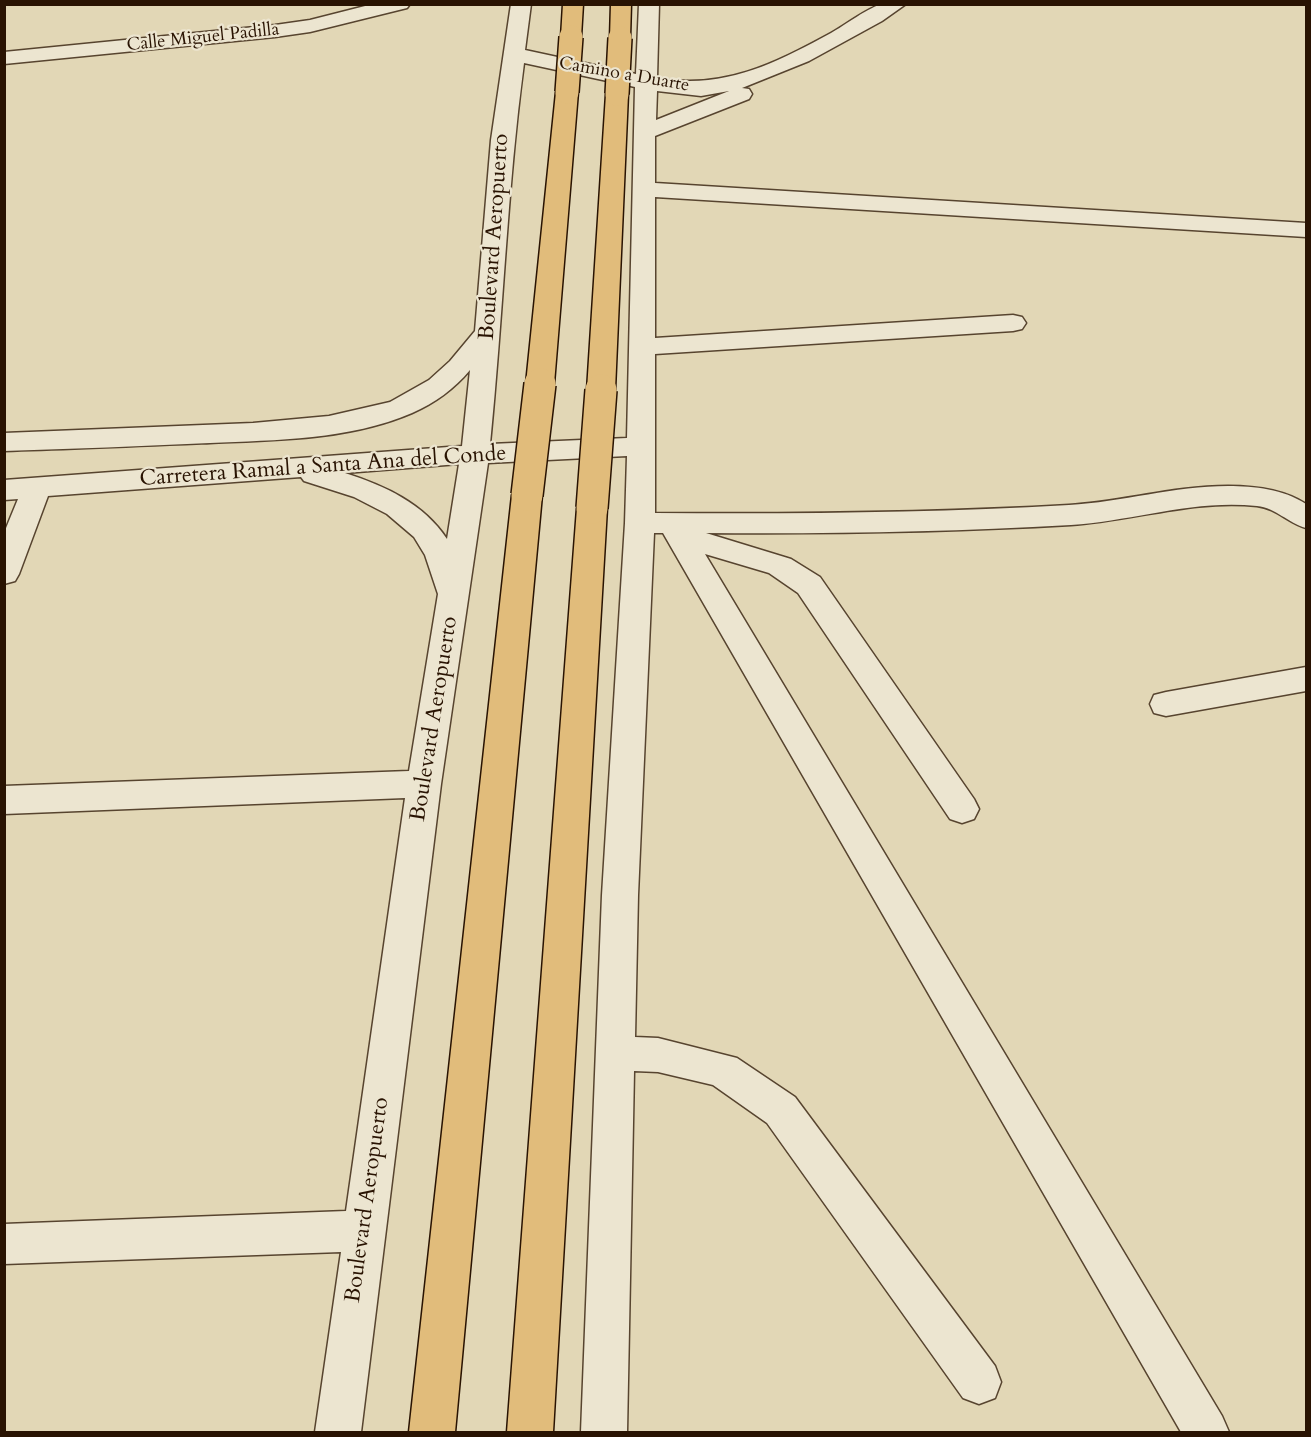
<!DOCTYPE html>
<html>
<head>
<meta charset="utf-8">
<style>
	body { margin:0 }
	#map { position:relative; width:1311px; height:1437px; overflow:hidden; background:#e2d7b6; font-family:Cardo,serif }
	canvas { display:block }
	.frame { position:absolute; inset:0; border:6px solid #291302; pointer-events:none }
</style>
</head>
<body>
<div id="map">
<canvas width="1311" height="1437"></canvas>
<div class="frame"></div>
</div>
<script>
const context = document.querySelector('canvas').getContext('2d');
context.lineJoin = 'round';
function strokePath(path, color, width, dash) {
  context.strokeStyle = color;
  context.lineWidth = width;
  context.lineCap = dash ? 'butt' : 'round';
  context.setLineDash(dash || []);
  context.stroke(path);
}
function paint(path, color) {
  context.fillStyle = color;
  context.fill(path, 'evenodd');
}
function drawText(font, color, halo, rows, align = 'center') {
  context.font = font + ' Cardo,serif';
  context.lineWidth = 4.5;
  context.setLineDash([]);
  context.textBaseline = 'middle';
  context.strokeStyle = halo;
  context.fillStyle = color;
  for (const [text, x, y, turn = 0] of rows) {
    context.save();
    context.translate(x, y);
    context.rotate((+turn || 0) * Math.PI / 180);
    context.textAlign = isNaN(turn) ? turn : align;
    if (halo) context.strokeText(text, 0, 0);
    context.fillText(text, 0, 0);
    context.restore();
  }
}
const minor = new Path2D(`
	M373,4H410L407,8L310,32L275,37L4,64V52L275,25L310,20Z
	M511,4H531L525,50L636,74L639,4H659L657,78C723,90 774,64 831,33C844,26 870,6 883,4C890,4 898,4 906,4L882,21L809,61L742,88L749,89L752,94L749,99L655,136V183L1306,223V237L655,197V338L1013,315L1022,317L1026,323L1022,329L1013,331L655,354V513C793,514 931,513 1069,505C1122,502 1174,486 1228,486C1255,486 1283,489 1306,504V528C1288,523 1276,508 1257,506C1194,499 1133,521 1071,525C950,532 828,534 706,533L791,559L820,577L974,799L979,809L974,819L962,823L950,819L798,593L769,573L705,554L1222,1416L1229,1432H1181L663,533H654L638,895L635,1037L658,1038L737,1058L795,1097L995,1366L1001,1382L995,1398L979,1404L963,1398L767,1123L713,1085L658,1072L634,1071L627,1432H581L602,895L625,523L627,456L488,463L441,784L361,1432H315L341,1252L4,1264V1224L346,1211L405,798L4,814V786L409,771L438,594L425,555L414,537L387,514L354,497L304,481L301,477L48,496L19,574L15,581L4,584V533L18,499L4,500V480L462,446L470,370C454,389 435,403 412,413C349,440 277,440 210,443C141,446 73,449 4,451V433L253,423L329,416L390,402L429,380L450,361L475,331L491,140ZM524,63L635,87L627,438L490,444C503,317 507,189 524,63ZM657,91L701,96L729,91L656,120ZM459,464L447,539C423,503 385,486 345,473Z
	M1306,667V691L1166,716L1154,713L1150,704L1154,695L1166,692Z`);
const highway = new Path2D(`
	M563,4H583L581,37L578,41L571,43L564,41L561,37Z
	M611,4H631L630,38L627,42L620,44L613,42L610,38Z
	M567,85L575,87L578,92L554,384L550,390L540,392L530,390L526,384L556,92L559,87Z
	M617,87L625,89L628,94L615,390L611,396L601,398L591,396L587,390L606,94L609,89Z
	M527,485L537,488L542,495L455,1432H409L512,495L517,488Z
	M592,498L602,501L607,508L553,1432H507L577,508L582,501Z`);
strokePath(minor, '#57442f', 3);
strokePath(highway, '#291302', 3);
paint(minor, '#ece5d0');
paint(highway, '#e1bc7b');
const highwayBridgeFar1 = new Path2D(`
	M567,92L571,37
	M617,94L620,38`);
const highwayBridge = new Path2D(`
	M527,495L540,384
	M592,508L601,390`);
strokePath(highwayBridgeFar1, '#291302', 26, []);
strokePath(highwayBridge, '#291302', 34, []);
strokePath(highwayBridgeFar1, '#e1bc7b', 23);
strokePath(highwayBridge, '#e1bc7b', 31);
drawText('18px', '#291302', '#ece5d0', [
	["Calle Miguel Padilla",203,38,-6],
	["Camino a Duarte",624,75,10]
]);
drawText('22px', '#291302', '#ece5d0', [
	["Boulevard Aeropuerto",495,237,-86],
	["Carretera Ramal a Santa Ana del Conde",323,467,-4],
	["Boulevard Aeropuerto",435,719,-81],
	["Boulevard Aeropuerto",368,1200,-82]
]);
</script>
</body>
</html>
